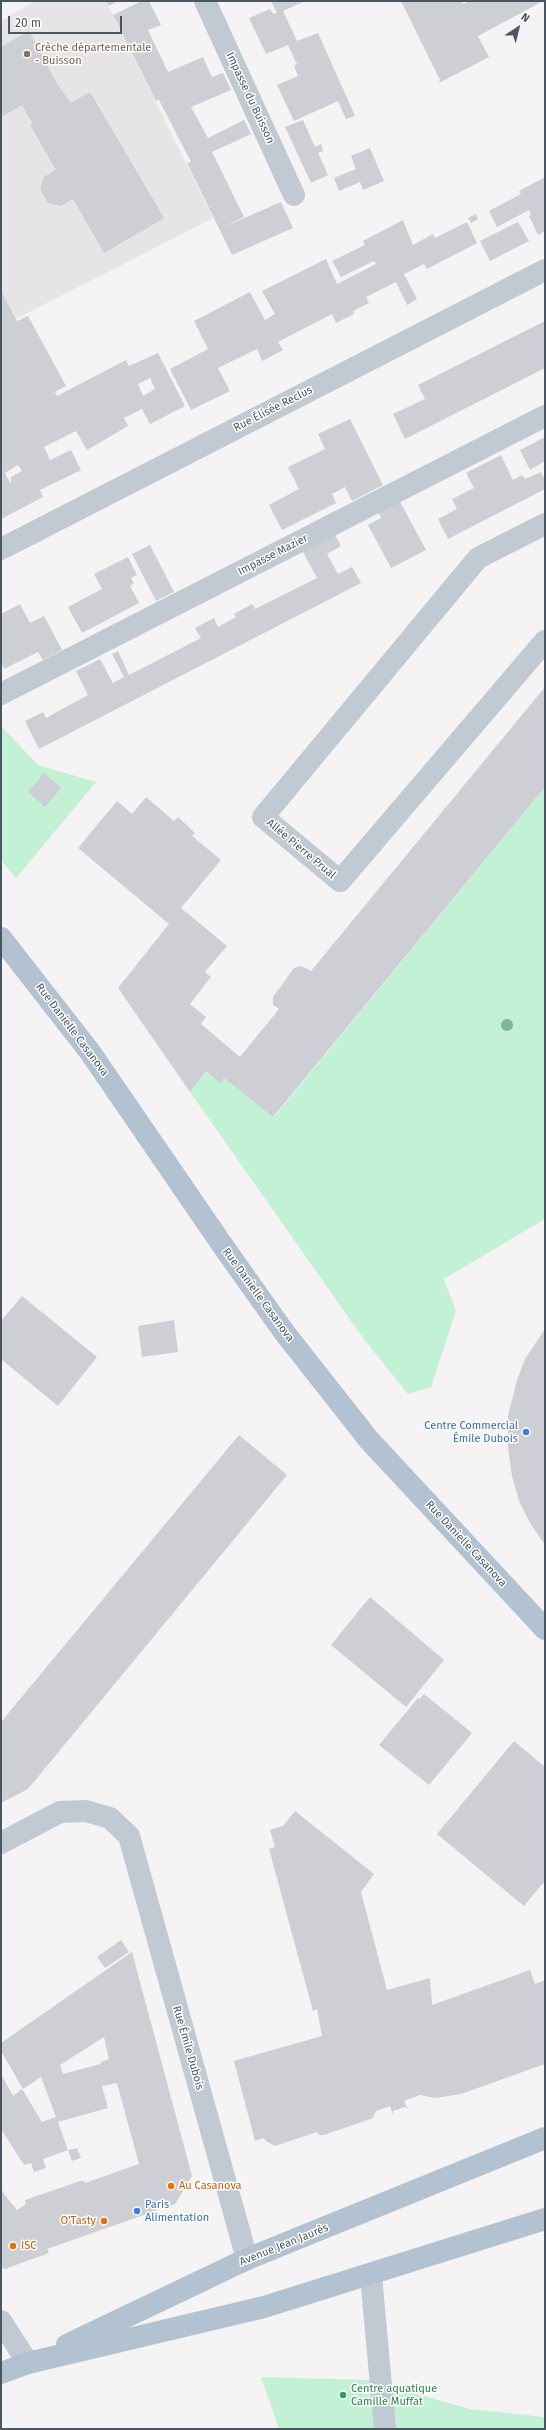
<!DOCTYPE html>
<html>
<head>
<meta charset="utf-8">
<style>
	body { margin:0 }
	#map { position:relative; width:546px; height:2430px; overflow:hidden; background:#f5f3f3; font-family:"Fira Sans",sans-serif }
	canvas { display:block }
	.frame { position:absolute; inset:0; border:2px solid #4a5661; pointer-events:none }
	.north { position:absolute; left:498px; top:8px; width:40px; height:40px; -webkit-text-stroke:3px #fff; paint-order:stroke; rotate:35deg; font-size:11px; font-weight:700; line-height:16px; text-align:center; color:#4a5661 }
	.north::after { content:''; display:block; margin:auto; width:14px; height:18px; background:#4a5661; clip-path:polygon(50% 0,100% 100%,50% 72%,0 100%) }
	.scale { position:absolute; left:8px; top:16px; width:114px; height:18px; box-sizing:border-box; border:2px solid #4a5661; border-top:0; padding-left:5px; font-size:12px; line-height:14px; white-space:nowrap; color:#4a5661; -webkit-text-stroke:3px #fff; paint-order:stroke }
</style>
</head>
<body>
<div id="map">
<canvas width="546" height="2430"></canvas>
<div class="frame"></div>
<div class="north">N</div>
<div class="scale">20 m</div>
</div>
<script>
const context = document.querySelector('canvas').getContext('2d');
context.lineJoin = 'round';
function paint(path, color) {
  context.fillStyle = color;
  context.fill(path, 'evenodd');
}
function strokePath(path, color, width, dash) {
  context.strokeStyle = color;
  context.lineWidth = width;
  context.lineCap = dash ? 'butt' : 'round';
  context.setLineDash(dash || []);
  context.stroke(path);
}
function drawText(font, color, halo, rows, align = 'center') {
  context.font = font + ' "Fira Sans",sans-serif';
  context.lineWidth = 3;
  context.setLineDash([]);
  context.textBaseline = 'middle';
  context.strokeStyle = halo;
  context.fillStyle = color;
  for (const [text, x, y, turn = 0] of rows) {
    context.save();
    context.translate(x, y);
    context.rotate((+turn || 0) * Math.PI / 180);
    context.textAlign = isNaN(turn) ? turn : align;
    if (halo) context.strokeText(text, 0, 0);
    context.fillText(text, 0, 0);
    context.restore();
  }
}
paint(new Path2D(`
	M35,1H106L213,218L16,319L1,291V21Z`), '#e6e4e5');
paint(new Path2D(`
	M1,726L38,765L96,782L16,878L1,860Z
	M545,787V1219L444,1279L456,1311L431,1387L408,1394L363,1338L190,1092L206,1071L220,1082L224,1078L274,1117Z
	M261,2377L369,2380L470,2409L545,2417V2429H279Z`), '#c3f1d5');
paint(new Path2D(`
	M106,1H118L109,6Z
	M142,1H149L161,25L148,30L168,72L203,57L212,77L223,73L231,90L191,107L208,138L244,120L251,134L212,152L244,217L224,227L281,202L293,228L232,255L187,163L191,162L159,100L156,101L113,15Z
	M271,1H305L283,11L297,41L318,33L355,116L346,119L338,101L294,121L277,85L298,76L294,66L297,64L288,45L266,54L249,18L270,9L273,14L277,13Z
	M401,1H461L463,4L470,1H543L478,36L489,57L439,83L440,80Z
	M29,31L57,84L71,103L90,92L164,218L104,253L73,199L61,206L48,203L40,189L44,177L56,170L30,125L33,124L22,105L1,117V47Z
	M303,120L315,147L321,144L323,151L318,153L328,175L311,183L285,127Z
	M370,148L384,181L363,190L360,182L339,191L334,178L356,169L351,156Z
	M545,177V231L538,235L529,216L531,215L529,210L497,227L489,211L521,194L519,191Z
	M476,214L478,219L471,223L468,218Z
	M403,220L413,245L433,234L435,238L467,222L477,243L427,269L424,264L404,274L417,299L407,305L396,282L366,297L369,303L353,311L354,314L336,323L332,314L278,342L283,350L262,361L257,349L218,368L230,391L191,410L170,369L208,349L194,321L250,292L265,320L275,314L262,291L326,259L337,284L376,264L374,261L341,277L332,261L365,245L363,241Z
	M518,222L529,241L490,261L480,241Z
	M1,291L17,321L28,316L66,386L55,392L57,396L126,360L129,366L158,353L185,406L150,424L142,409L124,418L128,426L87,450L76,431L44,447L50,460L71,450L81,470L40,490L43,497L1,519ZM150,378L155,389L143,396L138,384ZM18,465L22,471L11,477V484L5,473Z
	M545,321V368L405,439L393,414L425,399L418,385Z
	M350,419L383,485L352,501L345,487L332,494L336,503L282,530L269,505L299,489L288,467L325,449L318,434Z
	M545,437V461L530,470L520,450Z
	M501,455L513,480L522,475L525,479L541,472L545,480V489L448,539L438,519L457,509L452,499L474,488L466,473Z
	M398,498L426,550L391,568L368,525L381,518L377,508Z
	M333,531L341,546L327,554L338,574L352,567L361,583L39,749L25,721L43,712L46,718L88,695L76,671L100,659L113,683L124,677L112,654L118,651L129,675L201,638L195,628L214,618L218,627L236,617L234,614L252,604L255,609L317,578L300,547Z
	M150,545L174,592L156,601L132,554Z
	M128,557L137,575L131,578L134,583L130,586L139,603L82,633L68,607L102,589L94,574Z
	M20,604L30,623L44,616L62,650L43,660L38,652L4,669L1,662V614Z
	M545,687V787L273,1117L224,1078L220,1083L206,1071L190,1092L118,988L169,924L78,848L117,801L132,814L146,797L174,821L178,817L195,833L192,836L221,860L181,908L227,946L205,972L211,977L190,1004L206,1017L201,1024L240,1057L279,1009L273,1005V997L294,968L301,966L311,971Z
	M44,773L61,788L45,807L28,792Z
	M22,1296L97,1357L58,1406L1,1359V1321Z
	M174,1320L178,1352L142,1357L138,1326Z
	M545,1329V1545L530,1523L519,1501L512,1476L508,1448V1416L517,1380L525,1359Z
	M239,1435L287,1475L28,1789L1,1803V1722Z
	M370,1597L444,1660L406,1707L331,1645Z
	M424,1694L472,1733L429,1785L379,1745L418,1698L420,1699Z
	M514,1741L545,1767V1885L543,1883L524,1906L437,1834Z
	M295,1811L374,1874L361,1892L387,1990L430,1978L432,2005L530,1970L535,1984L545,1980V2064L461,2094L435,2098L420,2095L404,2101L408,2109L405,2107L393,2111V2115L390,2106L376,2111L373,2118L324,2135H319L317,2132L275,2146L266,2141L264,2138L255,2141L234,2061L322,2036L317,2009L313,2011L269,1849L275,1847L270,1830L283,1826Z
	M121,1940L129,1952L105,1968L97,1957Z
	M132,1952L192,2176L175,2204L47,2249L49,2253L5,2269L1,2267V2190L17,2210L26,2204L25,2200L80,2181H84L85,2183L139,2164L117,2083L102,2086L108,2108L58,2122L68,2150L43,2159L46,2168L34,2172L31,2163L24,2165L1,2129V2074L13,2096L22,2089L42,2122L56,2117L41,2077L23,2089L1,2051V2043ZM104,2037L109,2059L101,2062V2064L63,2074L60,2065Z
	M77,2148L81,2158L72,2161L68,2150Z`), '#cdcfd5');
strokePath(new Path2D(`
	M205,1L294,195
	M545,524L478,558L263,817L340,881L545,641
	M1,549L545,270
	M1,694L545,416
	M1,1843L60,1812L86,1811L110,1818L129,1836L247,2259
	M371,2276L385,2429
	M1,2321L28,2363`), '#c1cad2', 22);
strokePath(new Path2D(`
	M1,938L90,1052L223,1246L284,1332L369,1440L545,1629
	M67,2345L247,2259L545,2138
	M1,2373L28,2363L264,2307L545,2219`), '#b3c2d1', 22);
context.fillStyle = '#7bb799';
for (const [x, y] of [
	[507,1025]
]) {
  context.beginPath();
  context.arc(x, y, 6, 0, 2 * Math.PI);
  context.fill();
}
for (const [x, y, r, color] of [
	[27,54,4,"#8d6e63"],
	[526,1432,4,"#3f7fe0"],
	[171,2186,4,"#e8710a"],
	[137,2211,4,"#3f7fe0"],
	[104,2221,4,"#e8710a"],
	[13,2246,4,"#e8710a"],
	[343,2395,4,"#2e9e5b"]
]) {
  const dot = new Path2D();
  dot.arc(x, y, r, 0, 2 * Math.PI);
  context.fillStyle = color;
  context.fill(dot);
  strokePath(dot, '#fff', 1.5);
}
drawText('11px', '#785e54', '#fff', [
	["Crèche départementale",35,48],
	["- Buisson",35,61]
], 'left');
drawText('11px', '#4a5661', '#fff', [
	["Impasse du Buisson",250,98,65],
	["Rue Élisée Reclus",273,409,-27],
	["Impasse Mazier",273,555,-27],
	["Allée Pierre Prual",301,849,40],
	["Rue Danielle Casanova",72,1030,53],
	["Rue Danielle Casanova",258,1295,54],
	["Rue Danielle Casanova",466,1544,47],
	["Rue Émile Dubois",188,2048,74],
	["Avenue Jean Jaurès",284,2245,-22]
]);
drawText('11px', '#366cbe', '#fff', [
	["Centre Commercial",518,1426],
	["Émile Dubois",518,1439],
	["Paris",145,2205,"left"],
	["Alimentation",145,2218,"left"]
], 'right');
drawText('11px', '#c56008', '#fff', [
	["Au Casanova",179,2186],
	["O'Tasty",96,2221,"right"],
	["ISC",21,2246]
], 'left');
drawText('11px', '#27864d', '#fff', [
	["Centre aquatique",351,2389],
	["Camille Muffat",351,2402]
], 'left');
</script>
</body>
</html>
